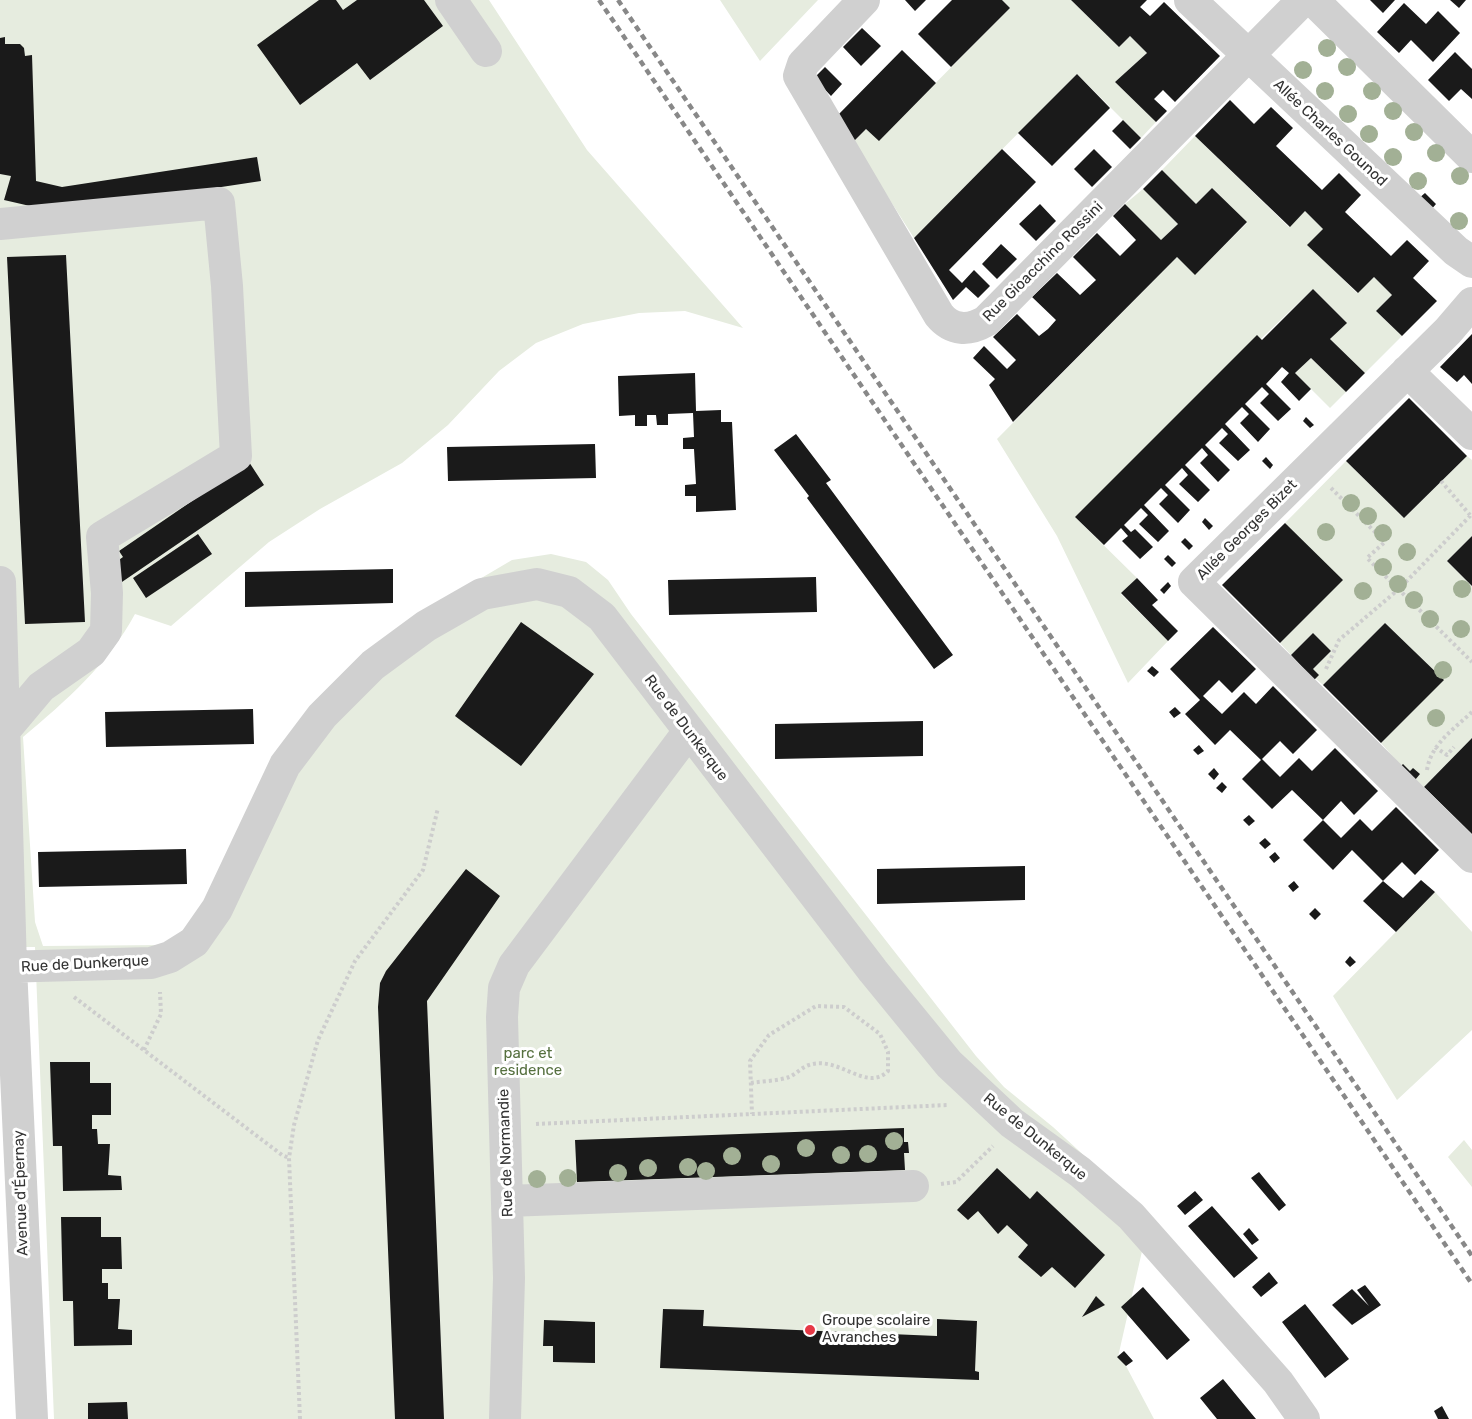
<!DOCTYPE html>
<html>
<head>
<meta charset="utf-8">
<style>
	body { margin:0 }
	canvas { display:block; background:#fff }
</style>
</head>
<body>
<canvas width="1472" height="1419"></canvas>
<script>
const context = document.querySelector('canvas').getContext('2d');
context.lineJoin = 'round';
function paint(path, color) {
  context.fillStyle = color;
  context.fill(path, 'evenodd');
}
function strokePath(path, color, width, dash) {
  context.strokeStyle = color;
  context.lineWidth = width;
  context.lineCap = dash ? 'butt' : 'round';
  context.setLineDash(dash || []);
  context.stroke(path);
}
function drawText(font, color, halo, rows, align = 'center') {
  context.font = font + ' Rubik,sans-serif';
  context.lineWidth = 6;
  context.setLineDash([]);
  context.textBaseline = 'middle';
  context.strokeStyle = halo;
  context.fillStyle = color;
  for (const [text, x, y, turn = 0] of rows) {
    context.save();
    context.translate(x, y);
    context.rotate((+turn || 0) * Math.PI / 180);
    context.textAlign = isNaN(turn) ? turn : align;
    if (halo) context.strokeText(text, 0, 0);
    context.fillText(text, 0, 0);
    context.restore();
  }
}
paint(new Path2D(`
	M0,0H489L587,150L743,328L685,311L639,313L583,324L536,343L499,371L448,425L402,463L320,509L269,542L171,626L135,614C108,664 66,701 23,737L35,922L43,946L165,945L203,914L231,852L427,610L512,560L551,554L586,562L608,580L631,614L976,1056L1004,1087L1053,1127L1150,1216L1118,1357L1126,1366L1154,1419H54L35,947H24L0,939Z
	M720,0H818L760,61Z
	M1002,0H1071L1119,47L1130,36L1147,53L1115,82L1156,122L1141,138L1077,74L914,238L853,142L866,129L879,140L1010,8Z
	M1195,136L1289,227L1305,211L1323,229L1308,245L1357,293L1374,277L1392,295L1376,311L1402,336L1365,373L1330,339L1346,322L1313,289L1075,517L1137,578L1121,594L1168,641L1128,683L1057,536L997,439L1177,257L1195,274L1247,223L1212,188L1196,204L1162,170Z
	M1143,189L1178,224L1161,240L1125,204Z
	M1311,358L1346,392L1330,408L1295,373Z
	M1467,456L1472,460V536L1447,561L1472,586V738L1424,787L1401,766L1381,743L1443,680L1385,623L1323,685L1315,678L1313,669L1331,651L1313,633L1291,655L1280,643L1342,580L1285,523L1346,461L1404,518Z
	M1435,892L1472,932V1030L1397,1100L1333,996Z
	M1464,1140L1472,1150V1187L1448,1157Z`), '#e6ecdf');
paint(new Path2D(`
	M319,0H336L343,10L357,0H424L443,26L370,80L357,63L300,105L257,45Z
	M905,0H926L915,11Z
	M952,0H1002L1010,8L951,67L918,34Z
	M1071,0H1147L1140,7L1150,16L1164,2L1220,56L1175,102L1163,90L1154,99L1167,111L1156,122L1115,82L1147,53L1130,36L1119,47Z
	M1370,0H1395L1383,13Z
	M1450,0H1466L1459,8Z
	M1404,3L1426,24L1438,11L1460,33L1433,62L1411,40L1399,53L1377,32Z
	M862,28L881,46L861,66L843,47Z
	M5,37V44H20L24,48L25,56L32,55L36,181L62,187L257,157L261,181L56,212L4,200L11,176L0,174V38Z
	M902,50L936,83L879,141L866,129L853,142L837,116Z
	M1455,52L1472,69V99L1461,89L1449,101L1428,80Z
	M825,67L842,84L831,96L814,78Z
	M1077,74L1110,108L1052,166L1018,133Z
	M1230,100L1254,124L1271,107L1293,128L1276,146L1322,190L1339,173L1361,195L1345,212L1391,256L1407,240L1429,261L1413,278L1437,301L1402,336L1376,311L1392,295L1374,277L1358,293L1307,245L1323,229L1305,211L1290,227L1195,136Z
	M1123,120L1141,138L1130,149L1112,131Z
	M1002,149L1036,182L949,270L962,283L974,270L990,286L978,298L966,287L953,300L914,238Z
	M1094,149L1112,167L1092,187L1074,169Z
	M1162,170L1196,204L1212,188L1247,222L1195,275L1177,257L1013,422L989,385L995,379L973,358L984,346L1007,369L1016,360L993,337L1017,314L1039,336L1048,329L1056,320L1032,297L1057,273L1080,295L1096,280L1073,257L1097,233L1120,256L1136,240L1113,216L1125,204L1161,240L1178,224L1143,189Z
	M1425,193L1436,204L1430,211L1418,199Z
	M1040,204L1056,221L1036,241L1019,224Z
	M1001,244L1017,259L997,279L982,264Z
	M66,255L85,622L25,624L7,257Z
	M1313,289L1347,323L1330,339L1365,373L1346,392L1311,358L1295,373L1311,389L1299,401L1281,382L1289,373L1282,367L1266,384L1291,409L1278,421L1260,403L1269,394L1262,387L1245,404L1270,429L1258,442L1240,423L1249,414L1242,407L1225,424L1250,450L1238,461L1219,443L1228,434L1222,428L1205,445L1230,470L1218,482L1200,463L1208,455L1202,448L1185,465L1210,490L1198,502L1179,484L1188,475L1182,468L1165,485L1190,510L1178,523L1159,504L1168,495L1161,488L1144,505L1169,531L1158,542L1139,524L1148,515L1141,508L1124,525L1131,532L1135,529L1153,547L1140,559L1122,541L1128,536L1121,528L1104,545L1075,517L1257,335L1262,340Z
	M1472,334V384L1464,375L1457,382L1440,367Z
	M695,373L696,411L721,410V422H732L736,510L696,512V496H685V485L696,484L694,449H683V438L694,437L693,413L668,414V425H657L656,415H647V426H635V415L619,416L618,376Z
	M1409,398L1467,456L1404,518L1346,461Z
	M1306,417L1314,425L1310,428L1303,421Z
	M796,434L831,480L826,483L953,655L934,669L807,498L809,496L774,450Z
	M595,444L596,478L448,481L447,447Z
	M1266,457L1273,465L1270,469L1262,461Z
	M249,462L264,485L119,584L109,567L123,557L119,551Z
	M1205,518L1213,526L1209,530L1202,522Z
	M1285,523L1343,580L1280,643L1222,585Z
	M198,534L212,554L146,598L133,578Z
	M1472,536V586L1447,561Z
	M1185,538L1193,546L1189,550L1181,542Z
	M1168,555L1176,563L1172,567L1164,559Z
	M393,569V603L245,607V572Z
	M816,577L817,612L669,615L668,580Z
	M1137,578L1158,600L1152,605L1178,631L1168,641L1121,593Z
	M1168,582L1171,586L1164,594L1160,590Z
	M521,622L594,674L521,766L455,716Z
	M1385,623L1444,680L1381,743L1323,685Z
	M1213,627L1256,669L1232,693L1219,680L1203,696L1222,714L1244,692L1256,704L1273,686L1317,730L1293,754L1280,741L1262,759L1280,777L1299,758L1312,771L1335,748L1378,791L1354,815L1341,801L1323,820L1341,838L1360,819L1372,831L1396,807L1439,850L1415,875L1402,862L1383,881L1352,850L1333,870L1303,840L1323,820L1292,790L1272,809L1242,779L1261,760L1230,730L1215,745L1185,714L1200,700L1170,669Z
	M1313,633L1331,651L1313,669L1319,675L1314,680L1291,655Z
	M1152,666L1159,672L1154,677L1147,671Z
	M1175,707L1181,713L1174,718L1169,712Z
	M253,709L254,744L106,747L105,712Z
	M923,721V756L775,759V724Z
	M1472,738V834L1424,787Z
	M1199,745L1204,751L1198,755L1193,750Z
	M1403,764L1410,771L1413,768L1420,774L1415,780L1401,766Z
	M1214,768L1219,774L1214,780L1208,774Z
	M1222,782L1227,787L1222,793L1216,788Z
	M1249,815L1255,821L1249,826L1243,820Z
	M1265,838L1271,844L1265,849L1259,843Z
	M186,849L187,884L39,887L38,852Z
	M1275,852L1280,858L1274,863L1269,857Z
	M1025,866V900L877,904V869Z
	M466,869L500,896L427,1001L444,1419H395L378,1007L380,983L386,971Z
	M1421,880L1435,892L1396,932L1363,901L1383,881L1403,898Z
	M1294,881L1299,887L1293,892L1288,886Z
	M1315,908L1321,914L1315,920L1309,914Z
	M1350,956L1356,962L1350,967L1345,962Z
	M50,1062H90V1083H111V1115H92V1129H97L98,1144H110L108,1175L121,1176L122,1190L63,1191L62,1146H53Z
	M904,1128V1142H908L909,1153H904L905,1170L577,1182L575,1140Z
	M997,1168L1030,1199L1037,1191L1105,1255L1075,1288L1052,1267L1041,1277L1018,1257L1028,1245L1007,1225L998,1234L978,1211L968,1220L957,1210Z
	M1259,1172L1286,1205L1279,1211L1251,1178Z
	M1195,1191L1203,1200L1185,1215L1177,1206Z
	M1212,1206L1258,1258L1234,1278L1188,1226Z
	M61,1217H101V1237H121L122,1269H102V1283H108V1299H120L118,1329L132,1330V1345L74,1346L73,1301H63Z
	M1249,1228L1259,1240L1252,1245L1243,1234Z
	M1269,1272L1278,1283L1261,1297L1252,1287Z
	M1365,1285L1381,1305L1352,1325L1332,1305L1352,1289L1369,1306L1357,1290Z
	M1143,1287L1190,1340L1167,1360L1121,1307Z
	M1096,1296L1105,1305L1082,1317Z
	M1305,1304L1349,1359L1325,1378L1282,1322Z
	M663,1309L704,1310L703,1326L937,1336V1319L977,1321L975,1371L979,1372V1380L660,1368Z
	M544,1320L595,1322V1363L553,1362V1346H543Z
	M1124,1351L1133,1361L1126,1366L1117,1357Z
	M1223,1379L1246,1407L1256,1419H1217L1200,1398Z
	M127,1402L128,1419H88V1403Z
	M1442,1406L1449,1419H1438L1434,1411Z`), '#1a1a1a');
strokePath(new Path2D(`
	M1441,481L1470,515
	M1331,488L1385,542L1367,558L1472,662
	M1326,669L1339,640L1399,589L1472,514
	M1435,747L1447,755L1454,747
	M1427,770C1431,744 1453,730 1472,712
	M74,997L282,1155L289,1158
	M144,1050L161,1014L160,992
	M751,1083C763,1081 778,1081 789,1077C796,1074 802,1067 809,1065C839,1055 866,1093 888,1071V1052L880,1034L844,1007L816,1006L769,1035L750,1061L752,1114
	M536,1124L948,1105
	M941,1184L956,1182L993,1146
	M300,1419L289,1158L294,1125L318,1040L355,961L423,870L438,808`), '#cdcdcd', 4, [3, 3]);
strokePath(new Path2D(`
	M451,0L486,51
	M864,0L803,64L799,76L939,315C952,331 969,331 986,321L1303,0
	M1190,0L1456,251L1472,262
	M1313,0L1472,157
	M0,224L219,203L227,286L236,456L102,537L107,593L106,631L91,652L41,687L4,731
	M1472,303L1448,331L1194,582L1472,857
	M1407,371L1472,434
	M0,582L11,967L32,1419
	M0,967L151,963L170,957L194,942L217,909L285,765L322,716L373,665L426,626L482,594L537,584L569,592L602,617L873,971L949,1064L1012,1123L1080,1172L1131,1216L1278,1382L1304,1419
	M507,1201L913,1186
	M505,1419L509,1278L502,1017L504,988L514,965L689,731`), '#d0d0d0', 32);
strokePath(new Path2D(`
	M599,0L1472,1284
	M618,0L1472,1256`), '#888', 4.5, [6, 4.5]);
context.fillStyle = '#a2b095';
for (const [x, y] of [
	[1327,48],
	[1347,67],
	[1303,70],
	[1325,91],
	[1372,91],
	[1393,111],
	[1348,114],
	[1414,132],
	[1369,134],
	[1436,153],
	[1393,157],
	[1460,176],
	[1418,181],
	[1459,221],
	[1351,503],
	[1368,516],
	[1326,532],
	[1383,533],
	[1407,552],
	[1383,567],
	[1398,584],
	[1462,589],
	[1363,591],
	[1414,600],
	[1430,619],
	[1461,629],
	[1443,670],
	[1436,718],
	[894,1141],
	[806,1148],
	[868,1154],
	[841,1155],
	[732,1156],
	[771,1164],
	[688,1167],
	[648,1168],
	[706,1171],
	[618,1173],
	[568,1178],
	[537,1179]
]) {
  context.beginPath();
  context.arc(x, y, 9, 0, 2 * Math.PI);
  context.fill();
}
for (const [x, y, r, color] of [
	[810,1330,6,"#e63946"]
]) {
  const dot = new Path2D();
  dot.arc(x, y, r, 0, 2 * Math.PI);
  context.fillStyle = color;
  context.fill(dot);
  strokePath(dot, '#fff', 2);
}
drawText('15px', '#333', '#fff', [
	["Allée Charles Gounod",1330,133,43],
	["Rue Gioacchino Rossini",1043,262,-45],
	["Allée Georges Bizet",1247,530,-45],
	["Rue de Dunkerque",686,728,53],
	["Rue de Dunkerque",85,964,-3],
	["Rue de Dunkerque",1035,1137,39],
	["Rue de Normandie",506,1153,-92],
	["Avenue d'Épernay",21,1193,-92]
]);
drawText('15px', '#56703f', '#fff', [
	["parc et",528,1054],
	["residence",528,1071]
]);
drawText('15px', '#333', '#fff', [
	["Groupe scolaire",822,1321],
	["Avranches",822,1338]
], 'left');
</script>
</body>
</html>
